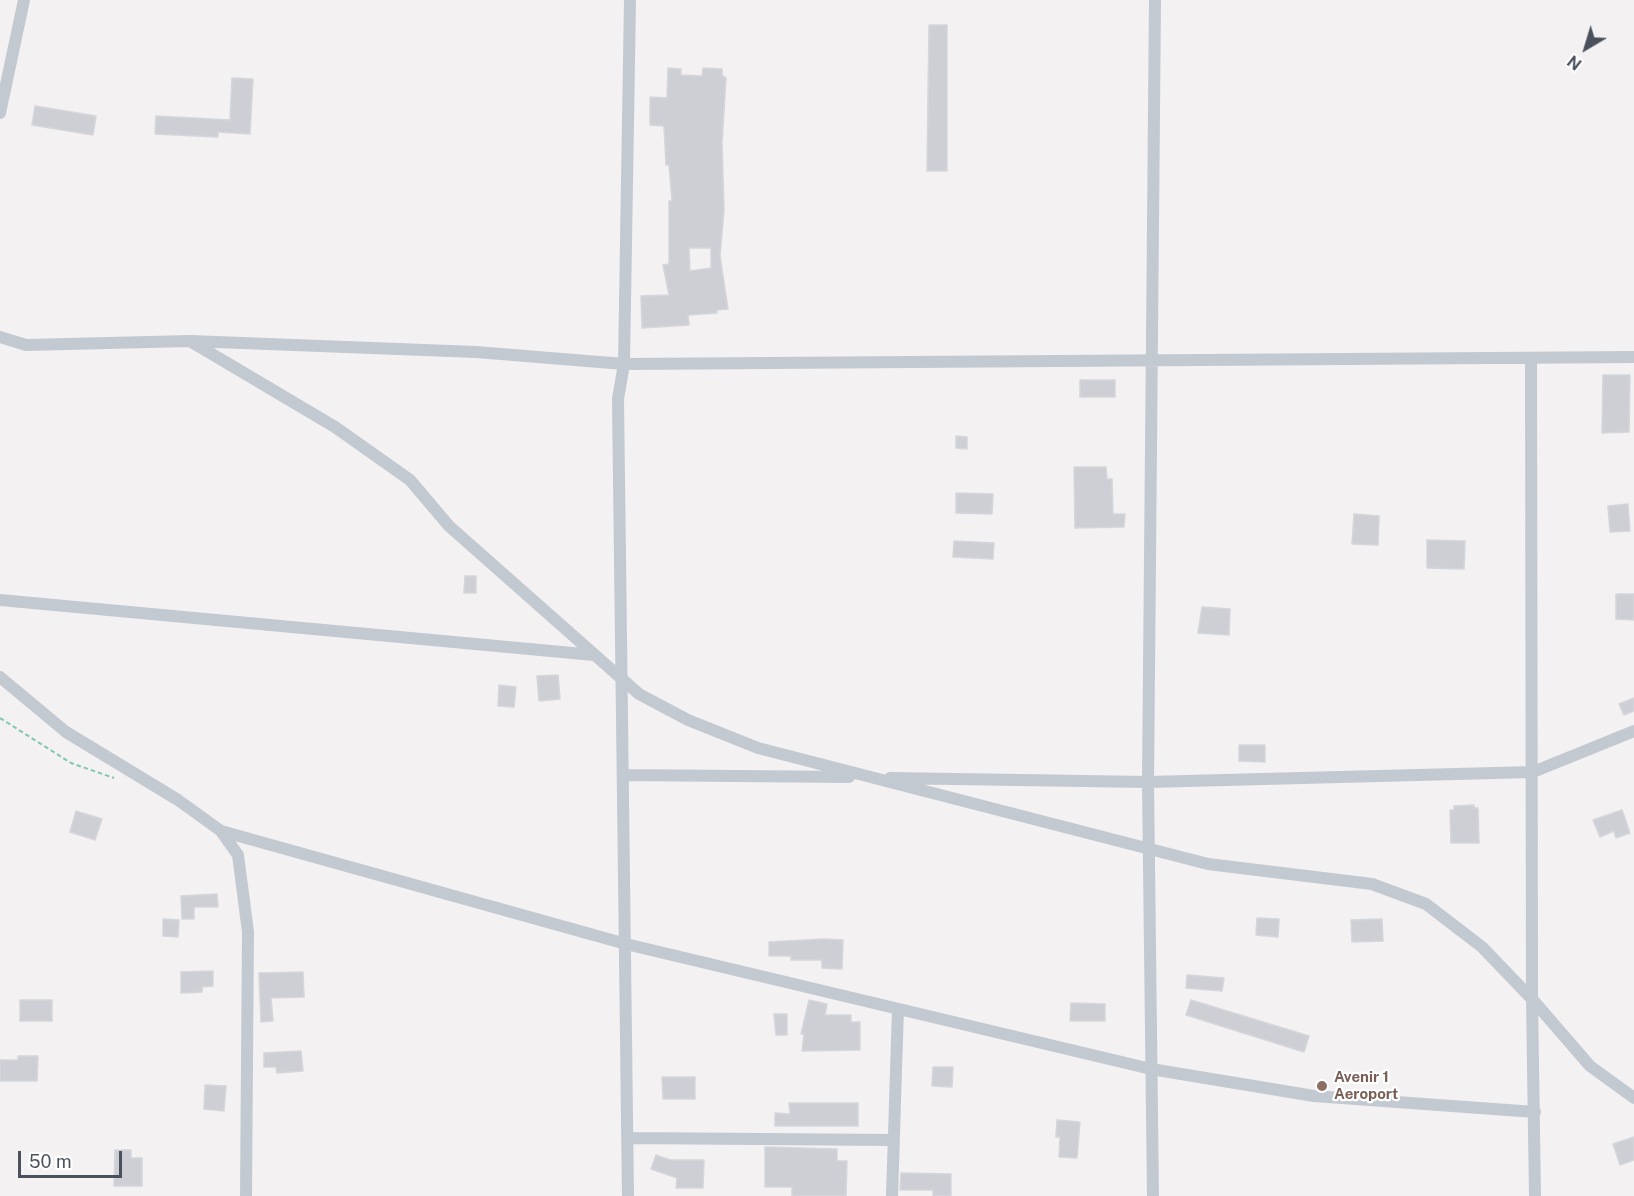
<!DOCTYPE html>
<html>
<head>
<meta charset="utf-8">
<style>
	body { margin:0 }
	#map { position:relative; width:1634px; height:1196px; overflow:hidden; background:#f3f1f1; font-family:"Public Sans",sans-serif }
	canvas { display:block }
	.north { position:absolute; left:1556px; top:18px; width:60px; height:60px; -webkit-text-stroke:4px #fff; paint-order:stroke; rotate:218deg; font-size:16px; font-weight:700; line-height:24px; text-align:center; color:#4a515c }
	.north::after { content:''; display:block; margin:auto; width:21px; height:27px; background:#4a515c; clip-path:polygon(50% 0,100% 100%,50% 72%,0 100%) }
	.scale { position:absolute; left:18px; top:1151px; width:104px; height:27px; box-sizing:border-box; border:3px solid #4a515c; border-top:0; padding-left:8px; font-size:18px; line-height:21px; white-space:nowrap; color:#4a515c; -webkit-text-stroke:4px #fff; paint-order:stroke }
</style>
</head>
<body>
<div id="map">
<canvas width="1634" height="1196"></canvas>
<div class="north">N</div>
<div class="scale">50 m</div>
</div>
<script>
const context = document.querySelector('canvas').getContext('2d');
context.lineJoin = 'round';
function paint(path, color) {
  context.fillStyle = color;
  context.fill(path, 'evenodd');
}
function strokePath(path, color, width, dash) {
  context.strokeStyle = color;
  context.lineWidth = width;
  context.lineCap = dash ? 'butt' : 'round';
  context.setLineDash(dash || []);
  context.stroke(path);
}
function drawText(font, color, halo, rows, align = 'center') {
  context.font = font + ' "Public Sans",sans-serif';
  context.lineWidth = 4.5;
  context.setLineDash([]);
  context.textBaseline = 'middle';
  context.strokeStyle = halo;
  context.fillStyle = color;
  for (const [text, x, y, turn = 0] of rows) {
    context.save();
    context.translate(x, y);
    context.rotate((+turn || 0) * Math.PI / 180);
    context.textAlign = isNaN(turn) ? turn : align;
    if (halo) context.strokeText(text, 0, 0);
    context.fillText(text, 0, 0);
    context.restore();
  }
}
const building = new Path2D(`
	M929,25H947V171H927Z
	M668,68L681,69V75L702,76L703,68L722,69V75L726,78L722,143L724,210L720,256L728,309L717,310V313L688,315L689,325L642,328L641,296L669,295L663,265L669,264V201H672L669,165H666L664,126L650,125V97L667,98ZM689,248H711V268L690,271Z
	M232,78L253,79L250,134L218,132V137L155,134L156,116L230,120Z
	M35,106L96,116L93,135L32,125Z
	M1603,375H1630L1629,432L1602,433Z
	M1080,380H1115V397H1080Z
	M956,436L967,437V449L956,448Z
	M1074,467H1106L1107,479H1112L1113,514H1125L1124,527L1075,528Z
	M956,493L993,494L992,514L956,513Z
	M1628,504L1630,531L1610,532L1608,506Z
	M1354,514L1379,516L1378,545L1352,544Z
	M1427,540L1465,541L1464,569L1427,568Z
	M954,541L994,543L993,559L953,557Z
	M465,576H476V593H464Z
	M1616,594H1634V620L1616,619Z
	M1202,607L1230,609L1229,635L1198,633Z
	M558,675L560,699L539,701L537,676Z
	M499,685L516,687L514,707L498,706Z
	M1634,698V711L1624,715L1619,704Z
	M1239,745H1265V762L1239,761Z
	M1474,805V808H1478L1479,843H1451L1450,810H1454V806Z
	M1622,810L1630,833L1616,838L1614,831L1600,837L1593,820Z
	M76,811L102,819L95,840L70,832Z
	M217,894L218,907H194V919H182L181,896Z
	M1257,918L1279,919L1278,937L1256,935Z
	M163,919L179,920L178,937L163,936Z
	M1382,919L1383,941L1352,942L1351,920Z
	M823,939L843,940L842,969L822,968V960H791V956H769V942Z
	M213,971V986L202,987V992L181,993V972Z
	M303,972L304,997L271,998L273,1021L261,1022L259,973Z
	M1187,975L1224,978L1222,991L1186,988Z
	M20,1000H52V1021H20Z
	M809,1000L827,1004L825,1015H851V1022H860V1050L802,1051L804,1034H801Z
	M1191,1000L1309,1036L1304,1052L1186,1015Z
	M1071,1003L1105,1004V1021H1070Z
	M774,1014H787V1035H776Z
	M301,1051L303,1071L277,1073L276,1067H264V1053Z
	M18,1056H38L37,1081H0V1060H18Z
	M933,1067H953L952,1087L932,1086Z
	M662,1077H695V1099H663Z
	M205,1085L226,1086L224,1111L204,1109Z
	M789,1103H858V1126H775V1113L790,1114Z
	M1057,1120L1080,1122L1077,1158L1059,1157L1060,1137H1056Z
	M1634,1137V1160L1620,1165L1613,1144Z
	M765,1147L837,1149V1161H847L846,1196H792V1187H765Z
	M115,1150H131V1158H142V1186H114Z
	M656,1155L670,1160H704L703,1188H676L677,1178L651,1169Z
	M901,1173L951,1174V1196H933V1190H900Z`);
paint(building, '#cecfd5');
strokePath(building, '#d5d6db', 1.5);
strokePath(new Path2D(`
	M0,718L71,763L114,778`), '#80c6ad', 2, [4.5, 3]);
strokePath(new Path2D(`
	M0,113L24,0
	M0,337L26,345L190,341L476,352L624,364L1634,357
	M190,341L335,427L410,480L449,526L639,694L688,720L758,748L1208,864L1372,884L1426,904L1482,947L1532,999L1590,1066L1634,1098
	M1531,359L1532,999L1535,1196
	M0,600L594,655
	M0,677L66,732L178,800L221,831L238,855L248,932L246,1196
	M623,775L849,777
	M890,778L1148,782L1533,772L1634,731
	M221,831L626,944L1151,1069L1314,1096L1535,1112
	M627,1138L894,1140
	M628,1196L618,399L624,364L630,0
	M892,1196L898,1009
	M1153,1196L1148,782L1155,0`), '#c3c9d1', 12);
for (const [x, y, r, color] of [
	[1322,1086,6,"#8d6e63"]
]) {
  const dot = new Path2D();
  dot.arc(x, y, r, 0, 2 * Math.PI);
  context.fillStyle = color;
  context.fill(dot);
  strokePath(dot, '#fff', 2);
}
drawText('bold 15px', '#785e54', '#fff', [
	["Avenir 1",1334,1077],
	["Aeroport",1334,1094]
], 'left');
</script>
</body>
</html>
